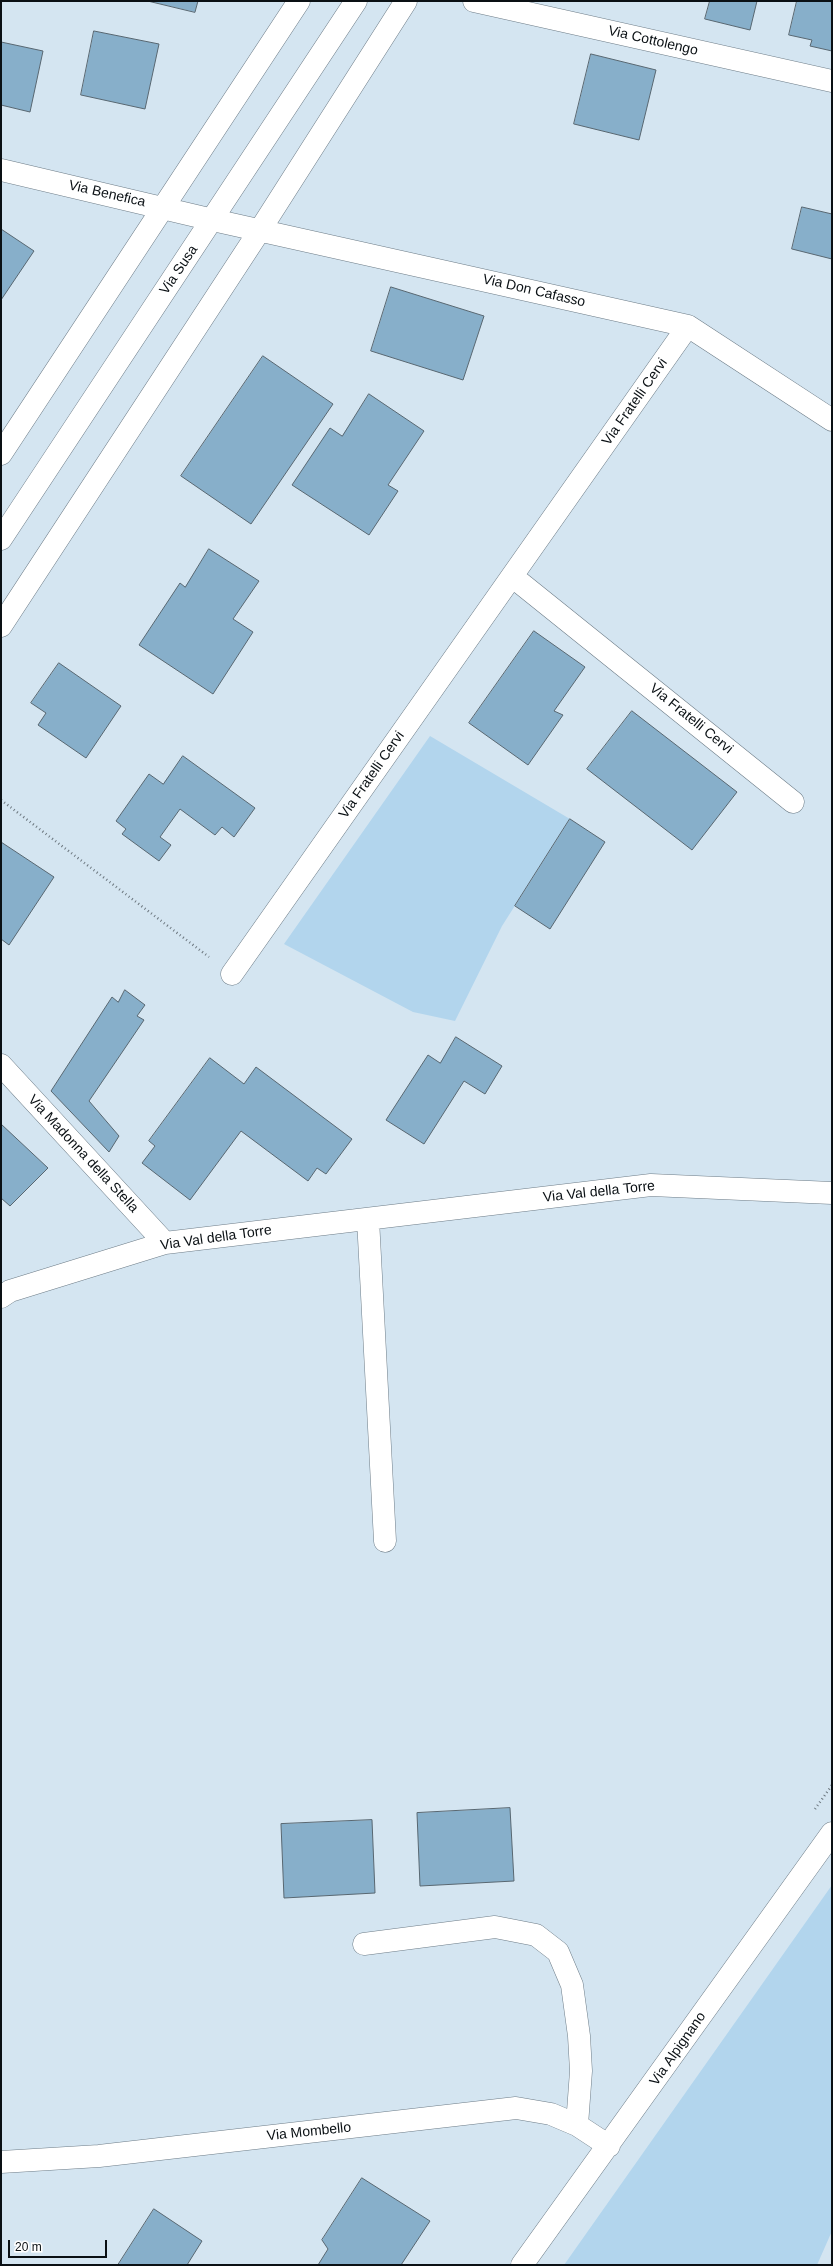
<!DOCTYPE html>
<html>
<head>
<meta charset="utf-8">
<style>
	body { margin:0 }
	#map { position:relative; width:833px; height:2266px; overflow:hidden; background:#d4e5f1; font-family:Arial,sans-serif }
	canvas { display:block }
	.frame { position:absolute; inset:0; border:2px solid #0a1014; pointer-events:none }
	.scale { position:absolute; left:8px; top:2240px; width:99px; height:18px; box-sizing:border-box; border:2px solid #0a1014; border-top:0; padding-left:5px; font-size:12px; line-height:14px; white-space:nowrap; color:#0a1014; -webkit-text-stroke:3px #fff; paint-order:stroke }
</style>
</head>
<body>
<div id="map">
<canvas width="833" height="2266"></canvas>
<div class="frame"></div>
<div class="scale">20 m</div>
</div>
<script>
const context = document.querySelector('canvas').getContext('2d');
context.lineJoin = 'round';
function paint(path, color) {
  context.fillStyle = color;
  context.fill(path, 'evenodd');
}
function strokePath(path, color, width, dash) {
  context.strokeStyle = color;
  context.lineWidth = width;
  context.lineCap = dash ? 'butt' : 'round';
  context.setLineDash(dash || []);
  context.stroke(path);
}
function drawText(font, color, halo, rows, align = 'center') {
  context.font = font + ' Arial,sans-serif';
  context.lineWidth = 3;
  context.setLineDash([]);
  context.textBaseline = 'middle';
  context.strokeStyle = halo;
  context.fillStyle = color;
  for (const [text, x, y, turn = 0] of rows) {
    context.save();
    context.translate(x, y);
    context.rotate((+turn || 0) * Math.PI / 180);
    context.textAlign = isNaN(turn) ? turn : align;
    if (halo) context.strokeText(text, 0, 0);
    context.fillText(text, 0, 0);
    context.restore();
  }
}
paint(new Path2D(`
	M430,736L570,819L502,926L455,1021L413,1012L284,944Z
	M832,1885V2231L817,2265H564Z`), '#b2d5ed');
const building = new Path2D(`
	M148,1H198L195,12Z
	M710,1H757L750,30L705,19Z
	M797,1H832V51L810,46L812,40L789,35Z
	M94,31L159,44L145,109L81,95Z
	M1,42L43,51L30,112L1,105Z
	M591,54L656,70L639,140L574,124Z
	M802,207L832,214V259L792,249Z
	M1,229L34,251L1,300Z
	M391,287L484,316L463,380L371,351Z
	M263,356L333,404L251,524L181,476Z
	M369,394L424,431L388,485L398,491L369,535L292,485L330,428L342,436Z
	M209,549L259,581L233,619L253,632L213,694L139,645L180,583L185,587Z
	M534,631L585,667L554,711L563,715L528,765L469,723Z
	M59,663L121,706L86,758L38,725L46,713L31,703Z
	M632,711L737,792L692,850L587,769Z
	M183,756L255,808L234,837L222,827L215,835L180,809L160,837L171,845L159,861L122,834L126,829L116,821L149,774L163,784Z
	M570,819L605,842L550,929L515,906Z
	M1,842L54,877L9,945L1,939Z
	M125,990L145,1005L137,1016L144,1020L89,1101L119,1136L109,1152L51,1091L112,997L118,1002Z
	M456,1037L502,1066L485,1094L464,1081L424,1144L386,1120L428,1055L440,1063Z
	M210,1058L244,1084L256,1067L352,1139L326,1174L317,1168L308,1181L241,1131L190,1200L142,1163L155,1146L149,1141Z
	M1,1124L48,1168L10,1206L1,1198Z
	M510,1808L514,1881L420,1886L417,1813Z
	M372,1820L375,1893L284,1898L281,1824Z
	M362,2178L430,2221L401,2265H318L328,2249L322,2240Z
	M154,2209L202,2241L187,2265H118Z`);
paint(building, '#87afca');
strokePath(building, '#586771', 1);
const minor = new Path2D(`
	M474,1L832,81
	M1,170L213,220L688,326L832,420
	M1,454L299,1
	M513,577L793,802
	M1,626L260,230L406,1
	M232,974L688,326
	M1,1065L165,1243
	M368,1219L385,1541
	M1,1297L10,1291L165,1243L651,1185L832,1193
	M364,1944L495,1927L536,1935L558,1952L572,1985L579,2036L581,2071L577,2125
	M1,2162L99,2156L516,2108L551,2114L577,2125L609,2146
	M522,2265L832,1833`);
const major = new Path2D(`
	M1,539L356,1`);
strokePath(minor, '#6d7c87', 23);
strokePath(major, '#6d7c87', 23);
strokePath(new Path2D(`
	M1,800L209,957
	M815,1809L832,1785`), '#6d7880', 2.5, [1, 3]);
strokePath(minor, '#fff', 22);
strokePath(major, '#fff', 22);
drawText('14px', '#0a1014', '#fff', [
	["Via Cottolengo",653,41,13],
	["Via Benefica",107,194,13],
	["Via Susa",179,270,-56],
	["Via Don Cafasso",534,291,13],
	["Via Fratelli Cervi",635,402,-55],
	["Via Fratelli Cervi",691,719,39],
	["Via Fratelli Cervi",372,775,-55],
	["Via Madonna della Stella",83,1154,47],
	["Via Val della Torre",599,1192,-6],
	["Via Val della Torre",216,1238,-8],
	["Via Alpignano",678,2049,-55],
	["Via Mombello",309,2132,-6]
]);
</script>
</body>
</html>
